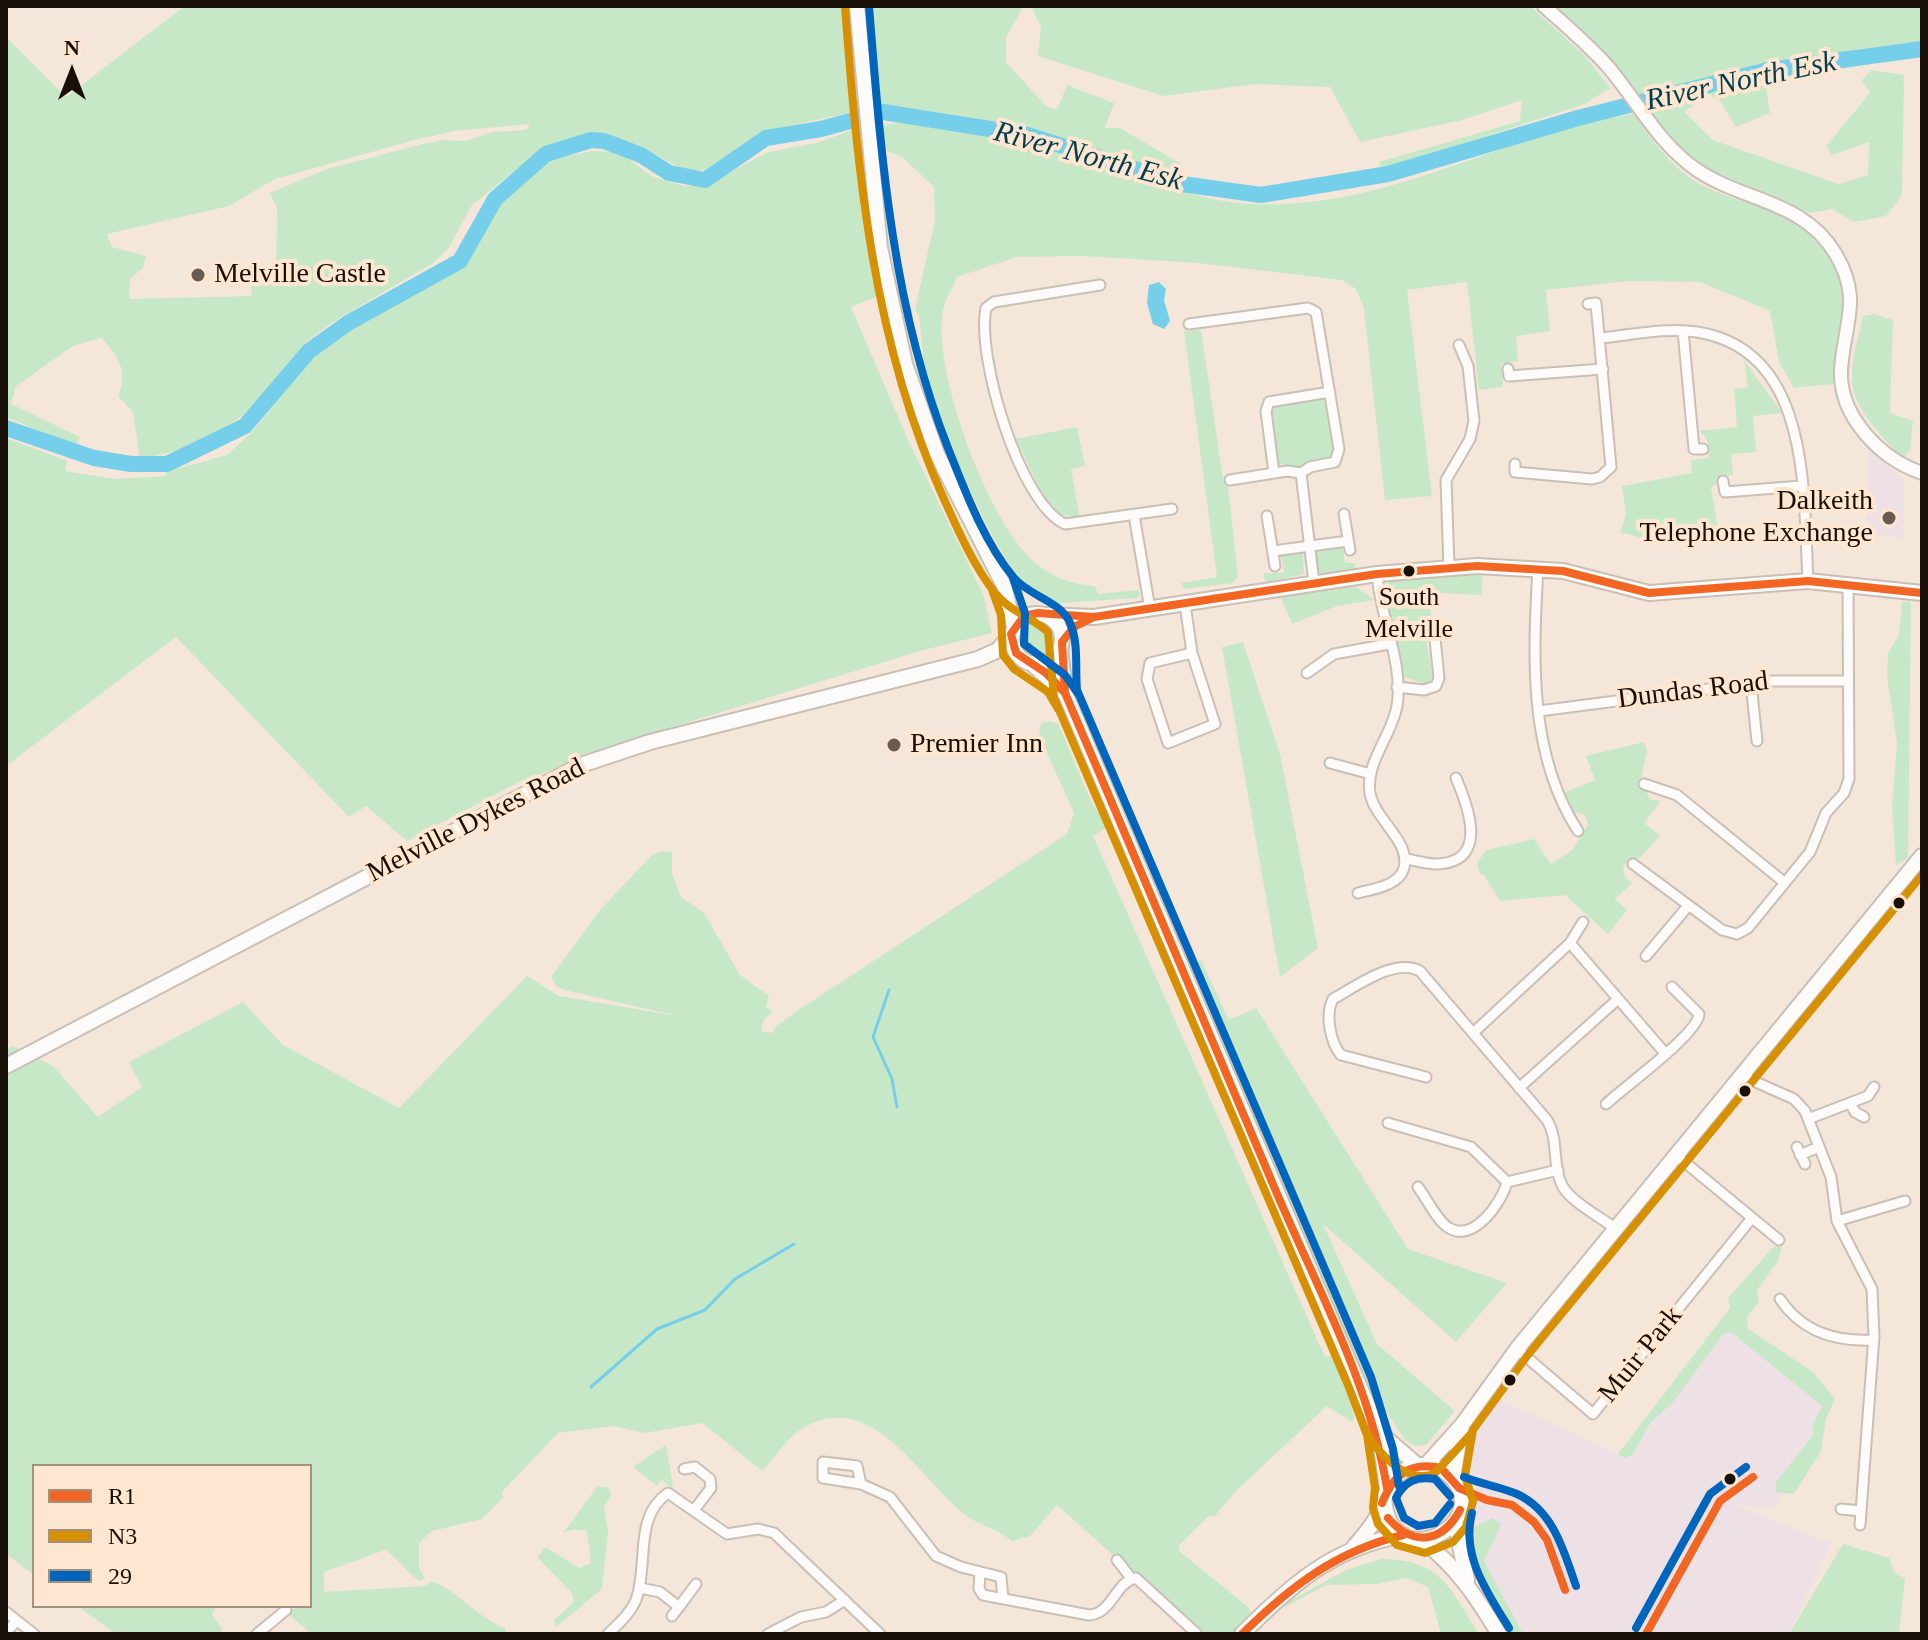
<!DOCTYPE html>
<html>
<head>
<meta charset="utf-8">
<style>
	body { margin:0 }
	#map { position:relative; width:1928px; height:1640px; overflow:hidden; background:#f4e7da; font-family:"Times New Roman",serif }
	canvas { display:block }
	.frame { position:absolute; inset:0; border:8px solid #191109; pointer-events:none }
	.legend { position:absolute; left:32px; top:1464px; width:280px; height:144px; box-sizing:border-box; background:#ffe6d0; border:2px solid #a39180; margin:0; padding:10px 14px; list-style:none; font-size:24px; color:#191109 }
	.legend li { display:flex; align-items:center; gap:16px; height:40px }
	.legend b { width:40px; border:2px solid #a39180 }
	.north { position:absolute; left:32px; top:32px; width:80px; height:80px; -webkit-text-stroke:6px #ffe6d0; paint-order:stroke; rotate:0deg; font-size:22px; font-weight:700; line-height:32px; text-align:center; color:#191109 }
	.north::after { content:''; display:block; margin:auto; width:28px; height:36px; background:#191109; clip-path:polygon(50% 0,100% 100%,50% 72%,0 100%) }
</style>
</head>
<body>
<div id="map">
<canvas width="1928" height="1640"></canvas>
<div class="frame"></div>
<ul class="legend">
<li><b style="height:10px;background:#f26522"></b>R1</li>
<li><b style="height:10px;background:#d69001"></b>N3</li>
<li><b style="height:10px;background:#0065bd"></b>29</li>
</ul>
<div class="north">N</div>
</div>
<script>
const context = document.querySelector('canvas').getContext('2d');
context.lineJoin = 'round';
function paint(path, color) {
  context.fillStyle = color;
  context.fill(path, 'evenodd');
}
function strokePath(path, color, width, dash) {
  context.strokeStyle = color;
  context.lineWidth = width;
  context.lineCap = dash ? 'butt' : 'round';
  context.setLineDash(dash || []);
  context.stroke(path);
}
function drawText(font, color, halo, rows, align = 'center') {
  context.font = font + ' "Times New Roman",serif';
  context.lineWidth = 8;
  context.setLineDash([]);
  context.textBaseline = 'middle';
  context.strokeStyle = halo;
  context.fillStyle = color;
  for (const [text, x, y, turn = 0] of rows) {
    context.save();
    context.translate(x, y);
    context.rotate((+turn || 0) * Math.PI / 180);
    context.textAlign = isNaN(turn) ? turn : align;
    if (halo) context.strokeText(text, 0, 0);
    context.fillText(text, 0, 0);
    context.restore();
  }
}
paint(new Path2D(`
	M1868,449L1904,479V538L1867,533Z
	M1725,1314L1813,1372L1835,1399L1773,1510L1732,1504L1831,1543L1789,1634H1510L1476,1569L1464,1531L1478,1482L1464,1461L1474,1424L1493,1397L1618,1454Z`), '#ede1e6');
paint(new Path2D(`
	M185,6H844L857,111L780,128L754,142L717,169L685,171L640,145L590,136L538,152L472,205L448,249L433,263L331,323L306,342L244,415L206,438L172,452L140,459L133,412L118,396C129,371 118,356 101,338L73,346L16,386L11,404L80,437L75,446L6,417V37L66,97ZM530,124L526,130L492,132L466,141L441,140L411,147L327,169L270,193L277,208L276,276L249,271L252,296L129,299L130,279L143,268L146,256L112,247L107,234L229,206L275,179L411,141L454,131Z
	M876,6H1024L1006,37V62L1046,106L1057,110L1067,85L1114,103L1105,128H1120L1181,164L1177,175L1032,130L941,113L876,106L867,11Z
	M1031,6H1530L1584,55L1610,88L1585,104L1382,170L1379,162L1520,121L1522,100L1462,120L1360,142L1330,87L1255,84L1163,96L1038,56L1041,27Z
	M1554,6H1922V42L1857,49L1863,65L1757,84L1766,88L1770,113L1736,127L1720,101L1709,94L1684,112L1713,140L1838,184L1868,175L1869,142L1832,155L1826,146L1870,93L1862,80L1871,70L1904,75L1902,195L1886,216L1854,222L1832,209L1810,213L1718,176L1684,154L1615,67Z
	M1633,114C1650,136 1667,162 1690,178C1713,193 1739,199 1764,209C1857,247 1850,299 1833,384L1794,388L1779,362L1770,311L1700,282L1629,281L1546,290L1550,331L1516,336L1518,361L1501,364L1503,387L1479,390L1467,282L1407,290L1432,496L1385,500L1364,309L1356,289L1342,280L1198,263L1083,256L1017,257L957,277C953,288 945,300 943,311C932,372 988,520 1033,561C1051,577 1071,584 1095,586L1098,594L1138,590L1140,593L1138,598L1058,603L1017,578L987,526L948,442L925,375L919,315L915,309L935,220L934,187L902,157L876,146V128C909,115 943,127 976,134C1010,142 1044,148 1077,157C1135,173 1190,201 1252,204C1390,210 1501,134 1633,114Z
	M856,129L876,297L851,307L908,440L983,594L992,633L920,651L650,734L521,781L407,841L366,806L349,817L176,637L6,766V438L67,461L65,471L116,479L166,476V472L227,455L254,430L315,353L348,328L419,292L464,264L499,202L524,177L548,160L593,151L620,152L651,176L684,186L706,185L768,152L816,143Z
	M1874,314L1893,320L1890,413L1913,421L1910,450L1902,459C1884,437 1852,409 1852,379C1851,359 1859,335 1863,316Z
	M1201,330L1223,479L1228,485L1238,576L1233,583L1184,589L1181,583L1217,577L1184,331Z
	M1744,360L1782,413L1753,416L1756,452L1731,454L1733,475L1716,477V484L1711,488L1719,535L1642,538L1620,532L1626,515L1622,486L1692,473L1691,460L1709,458L1707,439L1699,431L1737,427L1734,389L1748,387Z
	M1322,399L1327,408L1334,453L1330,459L1300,467L1279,464L1271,413L1275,406Z
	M1077,427L1085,466L1071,469L1080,519L1058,514L1043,496L1016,439Z
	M1337,547L1343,550L1345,563H1355L1356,569L1318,574L1315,549Z
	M1299,551L1303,554L1304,574L1269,582L1265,580L1263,573H1284L1282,558H1276L1277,556Z
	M1483,571L1481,595L1442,593L1425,599L1431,613L1432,634L1426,639L1433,679L1425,684L1404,677L1386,599L1388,583L1393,580Z
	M1356,587L1374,600L1337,606L1292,624L1280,596Z
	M1902,602H1911L1908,858L1896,865L1892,807L1897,743L1887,676L1888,653L1899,635Z
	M1019 638a18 18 0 1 1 36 0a18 18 0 1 1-36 0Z
	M1243,642L1280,754L1318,948L1280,977L1222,647Z
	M1051,721L1058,724C1070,749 1079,775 1091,801C1095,811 1104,815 1109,826L1093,836L1325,1357L1335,1355L1345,1376L1354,1418L1352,1422L1327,1406L1237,1490L1214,1517L1209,1516L1179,1545V1551L1249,1608L1251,1614L1231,1634H1201L1057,1505L1030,1536L1012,1541C998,1529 978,1525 964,1514C917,1476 870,1385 800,1430C786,1439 774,1459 762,1471L702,1423L645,1433L614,1426L558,1433L502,1492L503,1498L482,1519L432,1531L419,1543V1568L425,1578L420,1581C406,1572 400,1560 385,1550L324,1572V1592L425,1586L431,1581C459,1591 477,1618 505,1628V1634H311L288,1614L297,1606H310V1466H34V1575L6,1554V1049L13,1046L53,1066L98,1117L142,1087L129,1062L243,1002L283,1045L399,1108L527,976L559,996L678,1016L569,991L557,987L551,977L600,910L651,856L662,851L672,852V873L681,897L704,913L740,975L769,996L766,1007L773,1011L764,1020L761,1031L772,1033L776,1026L797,1011L1067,834L1074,813L1039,735L1041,723Z
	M1644,742L1647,750L1639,788L1645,789L1650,799L1661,801L1644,823L1660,836L1639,859L1631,858L1623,866L1625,877L1632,883L1615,899L1627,910L1608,934L1565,895L1500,901L1484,875L1479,873L1477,863L1486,850L1534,839L1551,864L1572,850L1588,825L1585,815L1574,812L1565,792L1595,780L1586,756Z
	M1201,960L1229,1020L1256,1008L1408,1249L1507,1283L1456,1342L1323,1224L1377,1344L1455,1411L1426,1445L1416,1446L1405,1440L1367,1382L1189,966Z
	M1776,1244L1782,1247L1778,1261L1757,1290L1759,1302L1747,1317L1748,1329L1813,1372L1835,1399L1826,1419L1821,1451L1794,1494L1775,1492L1776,1482L1814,1434L1813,1424L1822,1406L1731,1332L1724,1333L1673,1402L1651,1422L1632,1455L1625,1458L1618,1454L1730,1308L1728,1298Z
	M666,1445L673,1486L672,1488L662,1480L657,1486L633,1467Z
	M597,1487H609L611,1496L604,1507L608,1531L602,1589L556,1627L554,1620L574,1602L572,1593L537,1557L546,1547L579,1568L591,1563L587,1531L574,1529L563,1533Z
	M1493,1518L1501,1524L1484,1561L1523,1634L1508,1632L1476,1569L1474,1527Z
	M1843,1544L1889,1558L1895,1574L1905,1578L1899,1634H1789Z
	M1381,1559C1441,1559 1451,1589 1479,1634H1441L1428,1587L1406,1578L1377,1584L1326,1585L1285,1607L1284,1604L1346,1570Z
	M77,1606H216L212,1615L222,1628L221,1634H116Z`), '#c7e8c6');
paint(new Path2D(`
	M1159,282L1166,289L1164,300L1170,321L1164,329L1153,324L1147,303L1149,285Z`), '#75cfea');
strokePath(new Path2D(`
	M889,990L873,1037L892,1079L897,1107
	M591,1387L657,1329L705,1310L735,1279L794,1244`), '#75cfea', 3);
strokePath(new Path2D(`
	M6,428L94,458L131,464H167L245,426L309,351L348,323L460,261L495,199L546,154L591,140L604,141L641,155L669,173L705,180L766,138L821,129L883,112L1028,135L1182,184L1261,195L1388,174L1578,118L1768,70L1922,49`), '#75cfea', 16);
const street = new Path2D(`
	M1100,285L994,302L986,308C976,355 1019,503 1065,524L1172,509
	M1189,324L1308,308L1316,312L1339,449L1335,462L1310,467L1301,473L1314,583
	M1683,331L1694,449H1703
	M1600,338C1631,335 1667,327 1697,332C1812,350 1803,493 1808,581
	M1508,369L1509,376L1603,369
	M1515,464V472L1592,479L1600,477L1611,467L1596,303L1588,304
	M1274,473L1266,411L1269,402L1330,392
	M1230,480L1287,471L1301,473
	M1723,481L1725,492L1801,486
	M1344,514L1350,550
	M1134,515L1150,609
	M1267,516L1275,566
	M1273,551L1348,541
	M1449,568L1446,480L1470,439L1474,421L1468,366L1459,345
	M1538,568C1533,656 1528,754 1578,831
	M1185,604L1192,653L1215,724L1168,743L1147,679L1150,663L1192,653
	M1307,673L1334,654L1389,644
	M1751,683L1757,741
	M1397,687L1424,690L1436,686L1439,678L1435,639
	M1539,711L1770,681H1848
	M1330,763L1371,774
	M1644,784L1677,795L1785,883
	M1405,859C1415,860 1426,864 1436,864C1490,863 1468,806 1456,778
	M1633,864L1722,930L1737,934L1748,928L1810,852L1826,813L1844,793L1849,779L1848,584
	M1358,893C1373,889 1399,886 1404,868C1411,841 1374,819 1370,793C1365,763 1392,735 1397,706C1404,663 1380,617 1377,574
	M1570,943L1664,1052
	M1646,956L1688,906
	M1473,1033L1570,943L1583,922
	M1740,1075L1794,1099L1805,1111L1831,1177L1837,1221L1872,1289L1874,1336L1860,1525
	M1426,1077L1341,1055C1330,1042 1325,1014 1333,999C1355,987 1395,957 1420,971L1547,1120C1559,1140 1552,1163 1561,1183C1568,1201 1601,1217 1616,1229
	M1519,1088L1618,999
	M1850,1103L1855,1112L1864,1117
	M1606,1104C1624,1087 1698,1034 1699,1014L1672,987
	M1808,1119L1868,1096L1874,1087
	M1388,1123L1471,1147L1507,1182L1558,1170
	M1797,1147L1805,1164
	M1676,1155L1779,1240
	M1800,1155L1819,1147
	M1418,1187C1427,1199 1437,1221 1449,1228C1474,1243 1502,1202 1507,1182
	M1837,1221L1905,1201
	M1780,1299C1802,1332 1835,1342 1874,1340
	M1517,1349L1593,1414L1752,1218
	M684,1469L695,1467L710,1479L711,1488L694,1510
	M861,1484L857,1466L823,1462V1478L861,1484L890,1497L936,1556L961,1567L1001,1577L1003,1598
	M1841,1509L1861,1511
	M1117,1560L1131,1578
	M980,1572L979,1589L983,1595L1089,1615C1112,1614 1115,1582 1136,1578L1197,1634
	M640,1588L660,1592L679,1607L672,1616
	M679,1607L696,1584
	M6,1612L34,1634
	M6,1632L17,1621
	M257,1634L286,1610
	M608,1634C619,1623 630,1614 636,1600C649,1564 633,1517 668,1493L727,1534L758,1529L774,1533L880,1634
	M768,1634L801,1617L826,1612L845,1600`);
const secondary = new Path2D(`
	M1544,6C1566,26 1590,46 1610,69C1638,103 1660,145 1697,170C1743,201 1804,201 1835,253C1863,299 1844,323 1841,370C1839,417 1881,459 1922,473`);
const primary = new Path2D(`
	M857,6L880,248L905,364L937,454L1004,586L1014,626
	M1012 639a25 25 0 1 1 50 0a25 25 0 1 1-50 0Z
	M1045,615L1094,617L1377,574L1477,566L1563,571L1649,593L1808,581L1922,593
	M1060,648L1065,693L1379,1432L1387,1488
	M1031,663L1065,693
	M6,1066L581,765L650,742L978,659L998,650L1011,634
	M1379,1432L1417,1465
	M1427,1464L1462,1425L1517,1349L1922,856
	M1453,1478L1461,1429
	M1455,1521L1467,1580
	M1423,1541C1457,1567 1477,1598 1499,1634
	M1354,1547C1363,1536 1374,1525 1379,1512C1388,1493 1388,1477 1409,1468C1424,1462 1437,1464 1449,1475C1499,1522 1389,1582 1384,1497
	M1242,1634C1292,1584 1332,1548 1403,1535`);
strokePath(street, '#c9bfb5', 13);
strokePath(secondary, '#c9bfb5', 16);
strokePath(primary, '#c9bfb5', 18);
strokePath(street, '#fdfbf9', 9);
strokePath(secondary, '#fdfbf9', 12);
strokePath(primary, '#fdfbf9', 14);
strokePath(new Path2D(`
	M1094,617L1074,627L1062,642L1065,693C1136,858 1205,1024 1275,1189C1317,1288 1369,1381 1387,1488
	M1065,693L1046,673L1016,653L1011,634L1024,616L1038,613L1094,617L1377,574L1477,566L1563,571L1649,593L1808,581L1922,593
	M1459,1488L1487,1500L1512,1505L1534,1522L1547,1540L1565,1590
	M1382,1503C1393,1475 1410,1461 1441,1468L1459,1488
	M1388,1518C1413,1547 1442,1543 1460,1510
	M1242,1634C1290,1587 1336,1551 1403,1535
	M1646,1634L1720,1501L1753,1477`), '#f26522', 8);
strokePath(new Path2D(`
	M845,7C858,176 873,341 943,497C958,530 973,565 995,593C1009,611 1032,617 1048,632L1054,698L1348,1385L1367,1435L1375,1488L1373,1508L1378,1524L1397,1545L1425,1553L1453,1542L1466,1527L1473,1501L1465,1476L1473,1430L1527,1356L1922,875
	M991,587L1001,615L1003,655L1014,669L1048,692L1058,709
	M1366,1431C1377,1453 1408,1486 1435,1473L1471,1434`), '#d69001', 8);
strokePath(new Path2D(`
	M869,6C881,156 892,306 948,448C965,491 984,542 1014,578C1029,596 1061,601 1070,623C1079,643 1075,669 1077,690L1371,1377L1393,1449L1399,1486
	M1013,578L1025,613L1024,644L1065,675L1079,695
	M1464,1477C1481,1484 1501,1487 1517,1494C1554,1511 1564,1552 1576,1586
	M1450,1504L1435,1523L1418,1526L1404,1518L1396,1498C1404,1481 1417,1476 1435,1479L1450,1496
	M1472,1513C1461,1556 1487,1592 1509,1628
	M1636,1628L1710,1494L1746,1467`), '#0065bd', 8);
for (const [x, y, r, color] of [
	[198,275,8,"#665c52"],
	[1889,518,8,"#665c52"],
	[1409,571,7,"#191109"],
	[894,745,8,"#665c52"],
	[1899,903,7,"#191109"],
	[1745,1091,7,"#191109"],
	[1510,1380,7,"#191109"],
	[1730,1479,7,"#191109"]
]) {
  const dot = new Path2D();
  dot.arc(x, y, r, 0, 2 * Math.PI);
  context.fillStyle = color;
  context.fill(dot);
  strokePath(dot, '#ffe6d0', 3);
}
drawText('26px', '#191109', '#ffe6d0', [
	["South",1409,598],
	["Melville",1409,630]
]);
drawText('28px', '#191109', '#ffe6d0', [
	["Melville Castle",214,275],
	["Dalkeith",1873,502,"right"],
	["Telephone Exchange",1873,534,"right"],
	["Premier Inn",910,745]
], 'left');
drawText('28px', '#191109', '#ffe6d0', [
	["Dundas Road",1693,691,-7],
	["Melville Dykes Road",476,821,-27],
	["Muir Park",1641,1355,-51]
]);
drawText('italic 30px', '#003d4f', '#ffe6d0', [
	["River North Esk",1741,82,-12],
	["River North Esk",1088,157,15]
]);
</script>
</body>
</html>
